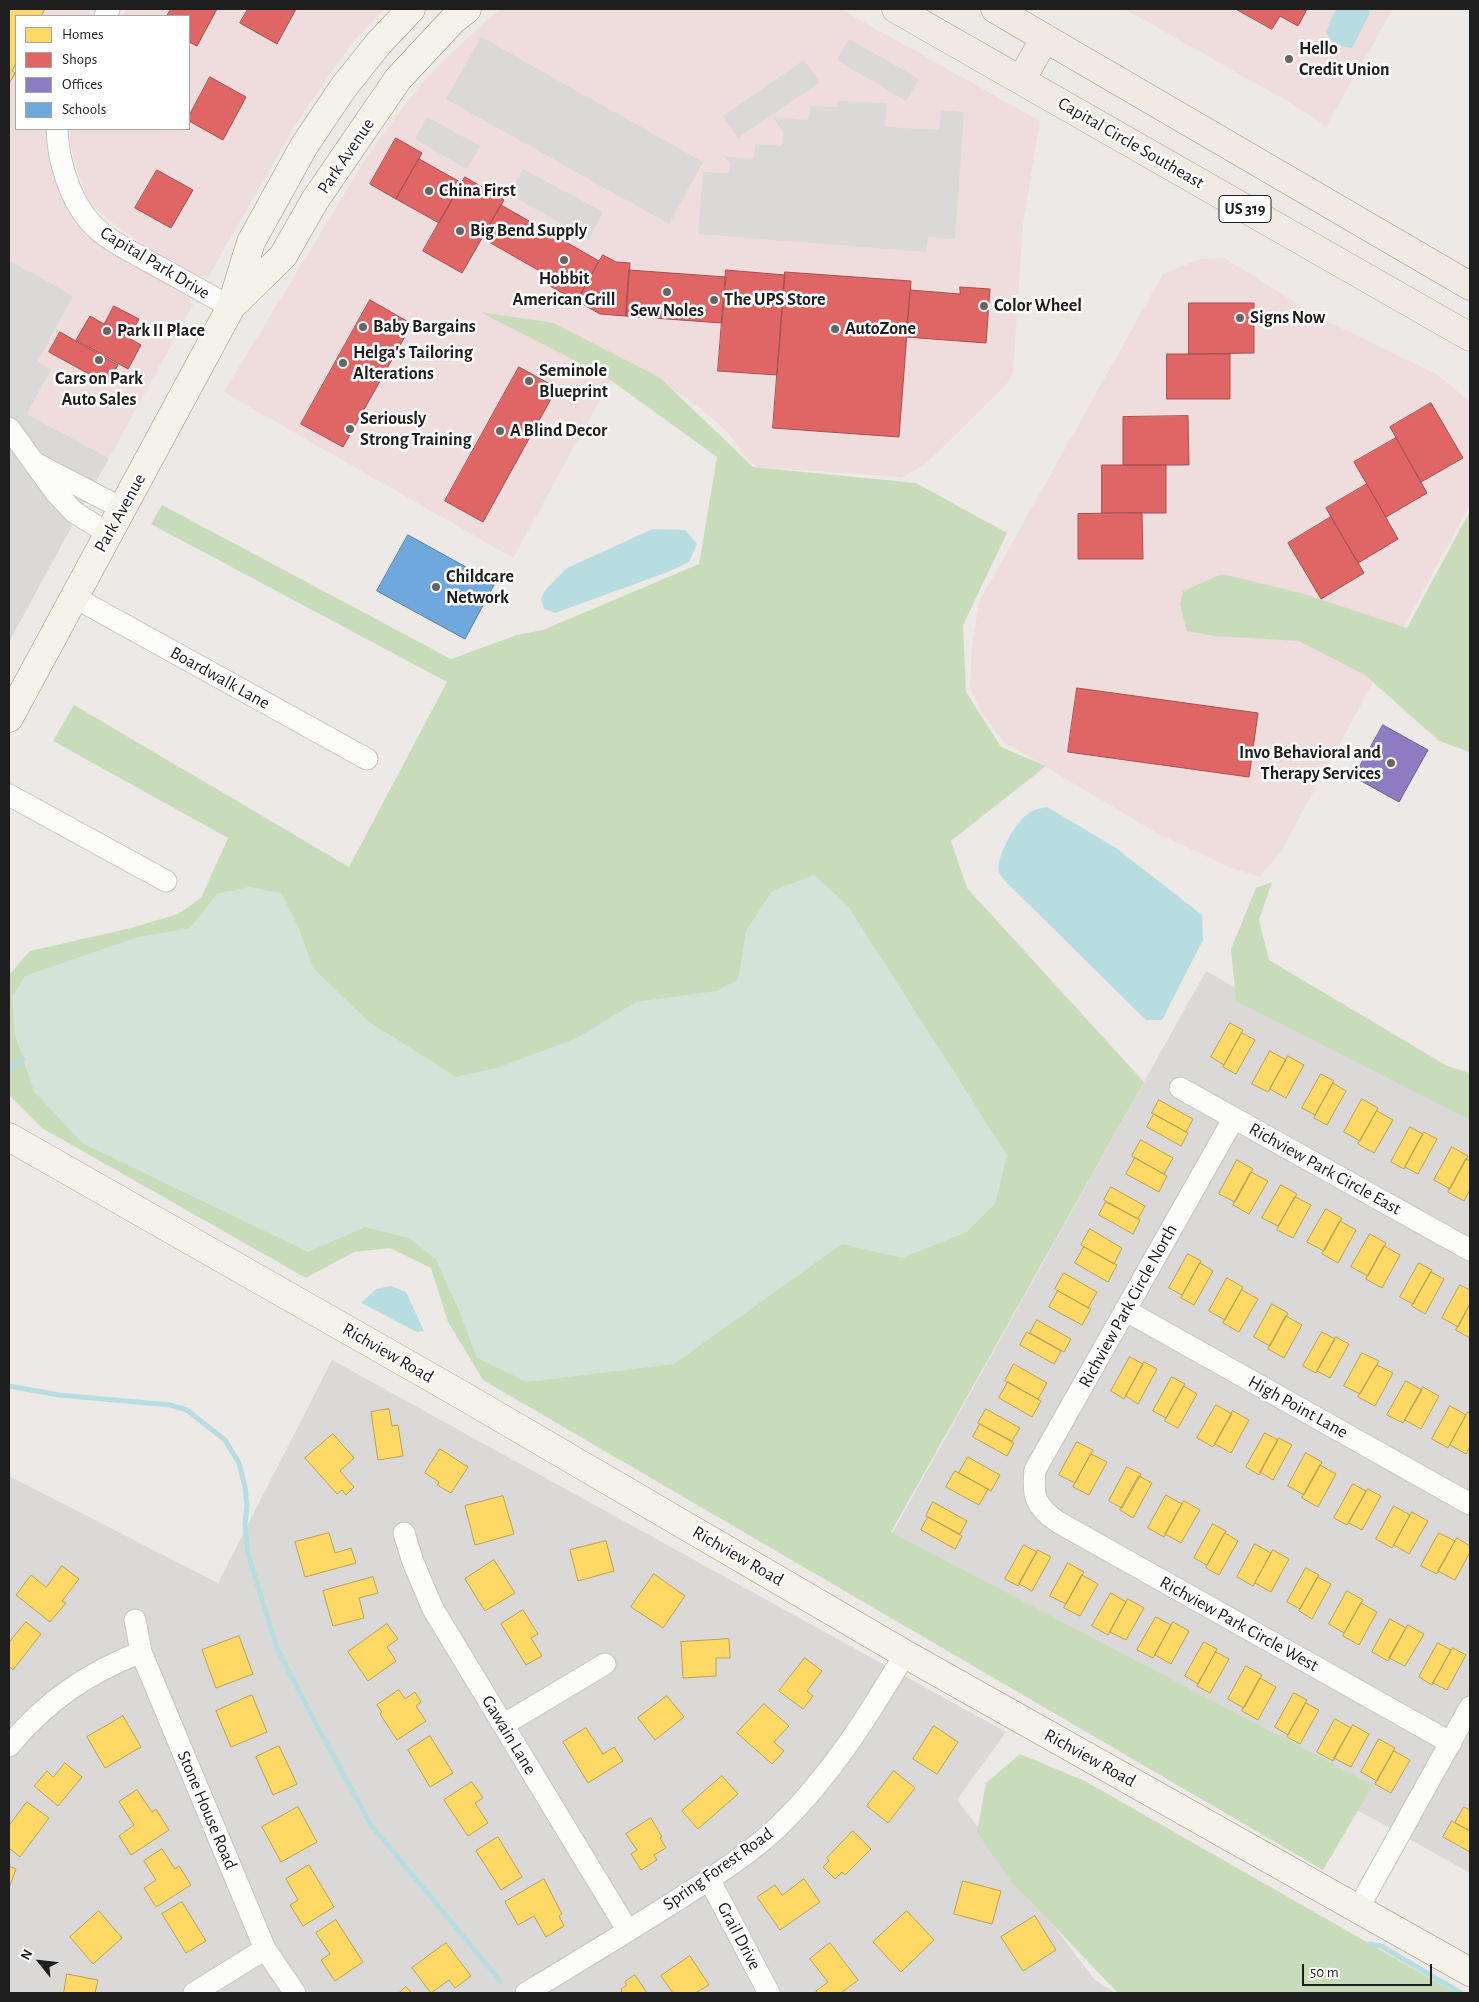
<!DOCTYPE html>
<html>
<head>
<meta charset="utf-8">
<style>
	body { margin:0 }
	#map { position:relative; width:1479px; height:2002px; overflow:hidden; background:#ece9e6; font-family:"Alegreya Sans",sans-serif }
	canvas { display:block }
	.frame { position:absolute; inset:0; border:10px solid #1e1e1e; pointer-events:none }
	.legend { position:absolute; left:15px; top:15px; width:175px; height:115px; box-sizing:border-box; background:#fff; border:1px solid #a5a5a5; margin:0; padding:6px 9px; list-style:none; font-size:15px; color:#1e1e1e }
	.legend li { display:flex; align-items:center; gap:10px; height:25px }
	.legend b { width:25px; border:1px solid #a5a5a5 }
	.north { position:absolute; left:15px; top:1937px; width:50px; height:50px; -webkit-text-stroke:4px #fff; paint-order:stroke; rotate:299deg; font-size:14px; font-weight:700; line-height:20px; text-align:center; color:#1e1e1e }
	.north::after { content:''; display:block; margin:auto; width:18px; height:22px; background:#1e1e1e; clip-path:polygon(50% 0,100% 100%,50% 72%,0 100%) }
	.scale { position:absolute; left:1302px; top:1964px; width:130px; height:22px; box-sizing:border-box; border:2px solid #1e1e1e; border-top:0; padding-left:6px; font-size:15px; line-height:18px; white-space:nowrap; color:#1e1e1e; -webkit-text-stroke:4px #fff; paint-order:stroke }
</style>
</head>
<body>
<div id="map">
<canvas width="1479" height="2002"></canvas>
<div class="frame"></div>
<ul class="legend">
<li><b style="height:14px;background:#ffd966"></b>Homes</li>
<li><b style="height:14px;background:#e06666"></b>Shops</li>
<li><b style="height:14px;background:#8e7cc3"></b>Offices</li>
<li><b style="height:14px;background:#6fa8dc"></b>Schools</li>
</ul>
<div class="north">N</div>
<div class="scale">50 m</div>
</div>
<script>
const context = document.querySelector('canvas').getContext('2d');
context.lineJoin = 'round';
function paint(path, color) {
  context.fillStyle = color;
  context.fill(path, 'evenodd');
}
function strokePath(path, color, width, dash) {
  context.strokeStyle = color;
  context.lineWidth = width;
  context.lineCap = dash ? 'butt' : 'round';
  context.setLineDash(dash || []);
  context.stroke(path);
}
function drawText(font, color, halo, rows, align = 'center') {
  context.font = font + ' "Alegreya Sans",sans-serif';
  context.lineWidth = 5;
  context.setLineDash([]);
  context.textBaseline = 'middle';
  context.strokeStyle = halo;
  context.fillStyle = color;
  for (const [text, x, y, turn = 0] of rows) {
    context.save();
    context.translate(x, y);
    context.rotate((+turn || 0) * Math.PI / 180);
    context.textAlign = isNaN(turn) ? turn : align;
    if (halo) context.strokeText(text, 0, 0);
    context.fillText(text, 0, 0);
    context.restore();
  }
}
paint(new Path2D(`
	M9,260L74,295L38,361L52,368L27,414L109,458L9,642Z
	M1206,971L1470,1119V1873L885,1546Z
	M332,1360L1006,1732L957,1800L1095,1980L1115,1993H9V1476L218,1583Z`), '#dbd9d8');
paint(new Path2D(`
	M9,9H92L88,16H16V129H46L47,147L57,186L74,223L101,244L188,297L193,305L109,458L27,414L51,369L38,361L73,296L9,260Z
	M126,9H384L352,43L299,119L208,277L200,276L145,246L110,221L89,202L79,176L70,144L71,129H189V16H122Z
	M501,9H840L1040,121L1023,224L1013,372L1006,385L936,454L921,467L901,477L758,467L749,461L726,430L696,405L664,383L619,365L513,558L224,392L365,160L399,113L420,85L445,59L490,17Z
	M1125,9H1393L1326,126L1301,109Z
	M1224,258L1322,319L1436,374L1470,402V505L1281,851L1260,877L1229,867L1157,833L1004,742L982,713L970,688L972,646L979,602L1163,274L1200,259Z`), '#efdcdc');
paint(new Path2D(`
	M481,37L703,162L669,224L446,99Z
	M849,39L919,79L906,101L837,60Z
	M804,60L820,82L738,138L723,116Z
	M837,101L887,103L885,127L939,130L941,110L964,112L955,239L928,237L926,252L698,234L703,172L729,173L730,162L723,156L754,159L755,144L782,146L783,132L773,117L808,120L810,106L837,107Z
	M427,117L480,146L467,169L415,139Z
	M523,169L603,212L589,239L509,194Z`), '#dad9d8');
paint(new Path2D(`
	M480,312L553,323L659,377L753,467L916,483L1007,533L963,625L966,692L1001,747L1046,766L951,841L967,888L1144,1082L891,1532L1373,1785L1323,1870L483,1380L448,1322L431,1268L390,1248L354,1252L306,1278L42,1128L9,1095V975L30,951L131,928L178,914L201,898L228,838L53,741L74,705L349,867L447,682L151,524L162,505L451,659L517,635L543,630L699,564L717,457L605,376Z
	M1470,511V752L1439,741L1365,675L1299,641L1215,636L1187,631L1180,605L1183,591L1222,574L1301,593L1407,628Z
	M1272,882L1259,920L1269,960L1447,1066L1470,1073V1120L1236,1001L1231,949L1256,888Z
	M1020,1754L1085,1781L1456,1993H1118L1009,1879L977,1832L986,1783Z`), '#c9dcba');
paint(new Path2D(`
	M814,875L848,906L1007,1155L995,1204L967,1232L902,1258L842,1244L674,1364L527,1382L477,1358L460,1313L436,1259L409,1238L365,1227L308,1252L82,1143L34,1091L15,1035L12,997L25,976L138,937L190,928L217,894L249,887L281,893L300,931L313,968L368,1021L456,1077L499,1067L577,1038L636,1002L716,991L738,980L746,931L772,891Z`), '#d3e3d8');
paint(new Path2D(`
	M1337,9H1370L1369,15L1352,48C1341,47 1330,43 1326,32L1333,15Z
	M653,529L685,530L697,544L689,562L668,572L555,613L544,609L541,598L546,589L567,568Z
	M1047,807L1116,848L1202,915L1203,940L1162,1020H1146L1011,887C1007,883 1001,877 999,872C995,857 1018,817 1032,811C1036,809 1042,808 1047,807Z
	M391,1286L406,1292L424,1331L417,1332L361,1303L376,1289Z`), '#b8dde1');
const homes = new Path2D(`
	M9,9H45L41,16H16V63L12,71L15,73L9,84Z
	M1230,1023L1243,1030L1224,1065L1211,1057Z
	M1242,1033L1255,1040L1236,1074L1223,1067Z
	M1270,1051L1286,1060L1268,1092L1252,1084Z
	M1288,1056L1304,1065L1286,1098L1270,1089Z
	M1321,1074L1334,1081L1315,1115L1302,1108Z
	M1333,1083L1346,1091L1327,1125L1314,1118Z
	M1362,1099L1378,1108L1360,1141L1344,1132Z
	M1159,1100L1193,1119L1186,1132L1152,1113Z
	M1377,1111L1393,1120L1374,1153L1358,1144Z
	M1154,1114L1188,1133L1181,1146L1147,1127Z
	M1410,1127L1423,1134L1404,1169L1391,1162Z
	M1424,1132L1437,1139L1418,1174L1405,1167Z
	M1141,1140L1173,1158L1164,1174L1132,1156Z
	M1452,1147L1468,1156L1450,1189L1434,1180Z
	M1135,1158L1167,1176L1159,1192L1126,1174Z
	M1466,1159L1470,1161V1190L1464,1201L1448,1192Z
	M1237,1160L1253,1169L1235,1202L1219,1194Z
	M1251,1172L1268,1181L1249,1214L1233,1205Z
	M1281,1185L1297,1194L1278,1226L1262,1218Z
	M1111,1187L1145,1206L1138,1219L1104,1200Z
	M1295,1197L1311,1205L1293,1238L1277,1230Z
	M1106,1202L1140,1220L1133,1234L1099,1215Z
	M1326,1209L1342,1218L1324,1251L1307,1242Z
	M1340,1221L1356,1230L1338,1263L1322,1254Z
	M1090,1229L1122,1248L1114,1264L1081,1245Z
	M1370,1234L1386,1243L1368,1276L1351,1267Z
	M1384,1246L1400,1255L1382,1288L1366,1279Z
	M1084,1247L1117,1265L1108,1282L1075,1263Z
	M1188,1254L1201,1261L1182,1295L1169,1288Z
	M1200,1263L1213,1271L1194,1305L1181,1298Z
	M1419,1263L1432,1270L1413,1304L1400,1297Z
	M1431,1272L1444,1279L1425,1314L1412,1306Z
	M1064,1273L1097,1292L1088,1308L1055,1289Z
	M1227,1278L1243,1287L1225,1320L1209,1311Z
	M1460,1285L1470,1290V1304L1458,1327L1442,1318Z
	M1242,1290L1258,1299L1239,1332L1223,1323Z
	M1058,1291L1091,1309L1082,1325L1049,1307Z
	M1272,1304L1288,1313L1270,1346L1254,1337Z
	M1470,1304V1338L1456,1330Z
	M1286,1316L1302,1325L1284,1358L1268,1349Z
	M1037,1320L1071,1339L1064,1352L1030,1333Z
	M1027,1332L1061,1351L1054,1364L1020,1345Z
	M1322,1332L1335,1339L1316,1373L1303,1366Z
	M1336,1337L1349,1344L1330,1378L1317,1371Z
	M1362,1353L1379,1361L1360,1394L1344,1386Z
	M1130,1357L1143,1364L1124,1399L1111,1391Z
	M1144,1362L1157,1369L1138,1404L1126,1396Z
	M1014,1364L1047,1383L1038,1399L1005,1381Z
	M1377,1365L1393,1373L1375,1406L1358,1397Z
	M1172,1377L1185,1384L1166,1418L1153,1411Z
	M1406,1381L1422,1390L1403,1423L1387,1415Z
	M1008,1382L1041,1401L1032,1417L999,1398Z
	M1184,1386L1197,1394L1178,1428L1165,1421Z
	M1423,1387L1439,1396L1421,1429L1405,1420Z
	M1216,1405L1232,1414L1213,1447L1197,1438Z
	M1450,1406L1466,1415L1448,1448L1432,1439Z
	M389,1409L392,1426L398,1425L403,1456L378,1460L371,1412Z
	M986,1409L1020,1428L1012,1441L978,1423Z
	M1233,1411L1249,1420L1231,1453L1215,1444Z
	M1468,1412L1470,1413V1446L1466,1454L1450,1445Z
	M980,1424L1014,1443L1007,1456L973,1437Z
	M1265,1433L1278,1440L1259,1475L1246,1467Z
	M333,1434L354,1458L340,1471L354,1487L346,1495L342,1490L337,1494L305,1458Z
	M1279,1438L1292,1445L1273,1480L1260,1472Z
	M1077,1442L1093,1450L1075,1483L1059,1475Z
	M440,1449L468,1467L451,1493L437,1485L439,1482L425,1473Z
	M1306,1453L1322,1462L1304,1495L1288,1486Z
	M1091,1454L1107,1462L1089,1495L1073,1487Z
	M968,1457L1000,1475L991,1491L959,1473Z
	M1320,1465L1336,1474L1318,1507L1302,1498Z
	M1127,1467L1141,1474L1122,1508L1109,1501Z
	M955,1471L988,1489L979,1505L946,1487Z
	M1139,1476L1152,1483L1133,1518L1120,1510Z
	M1353,1484L1366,1491L1347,1525L1334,1518Z
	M1368,1489L1381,1496L1362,1530L1349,1523Z
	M1166,1495L1182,1504L1164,1537L1148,1528Z
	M503,1496L514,1534L475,1545L465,1506Z
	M1184,1501L1200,1510L1181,1543L1165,1534Z
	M933,1502L967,1521L960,1534L926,1516Z
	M1394,1506L1410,1515L1392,1548L1376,1539Z
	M1412,1512L1428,1521L1409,1554L1394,1545Z
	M928,1517L962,1536L955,1549L921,1530Z
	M1213,1524L1226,1531L1207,1565L1194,1558Z
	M329,1533L335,1553L351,1548L356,1563L305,1577L295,1542Z
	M1225,1533L1238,1541L1219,1575L1206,1568Z
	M1439,1533L1455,1541L1437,1574L1421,1566Z
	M1457,1538L1470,1546V1552L1455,1580L1438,1571Z
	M606,1541L614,1571L578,1581L570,1550Z
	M1255,1544L1271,1553L1253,1586L1237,1577Z
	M1024,1545L1037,1552L1018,1586L1005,1579Z
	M1038,1550L1051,1557L1032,1591L1019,1584Z
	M1273,1550L1289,1559L1271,1592L1255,1583Z
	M494,1560L515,1593L485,1611L465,1579Z
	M1068,1563L1084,1572L1066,1604L1050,1596Z
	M62,1566L79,1579L62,1601L66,1603L50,1622L16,1595L31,1575L46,1587Z
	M1306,1568L1319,1575L1300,1609L1287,1602Z
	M654,1574L685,1596L663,1628L631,1607Z
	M1082,1575L1098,1584L1080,1616L1064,1608Z
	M373,1577L378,1593L359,1598L364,1618L333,1626L323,1591Z
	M1318,1577L1331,1584L1312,1619L1299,1611Z
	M1347,1591L1363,1600L1344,1633L1329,1624Z
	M1111,1593L1126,1602L1108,1635L1092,1626Z
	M1128,1599L1144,1608L1126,1640L1110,1632Z
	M1361,1603L1377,1612L1359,1645L1343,1636Z
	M523,1610L538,1634L531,1638L542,1656L526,1665L501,1624Z
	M1156,1617L1171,1625L1153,1658L1137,1650Z
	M1390,1619L1406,1628L1388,1661L1372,1652Z
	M26,1622L41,1634L13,1670L9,1666V1643Z
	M1173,1622L1189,1631L1171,1664L1155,1655Z
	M387,1624L398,1639L387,1647L396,1661L368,1681L348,1652Z
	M1408,1625L1424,1634L1405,1666L1389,1658Z
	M239,1636L253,1674L216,1688L202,1650Z
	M729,1639L730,1658H716V1676L683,1678L681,1642Z
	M1204,1642L1217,1649L1198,1684L1185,1676Z
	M1438,1643L1451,1650L1432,1685L1419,1677Z
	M1453,1648L1466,1655L1447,1690L1433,1683Z
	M1216,1652L1229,1659L1210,1693L1197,1686Z
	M805,1658L822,1671L807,1691L813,1696L803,1709L779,1691Z
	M1246,1666L1262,1675L1244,1708L1228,1699Z
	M1260,1678L1276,1687L1258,1720L1242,1711Z
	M399,1690L405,1699L415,1692L421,1702L416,1706L426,1721L397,1740L380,1714L382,1712L377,1705Z
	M1294,1693L1307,1700L1288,1735L1275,1727Z
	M252,1695L267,1732L231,1747L216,1711Z
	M667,1696L684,1717L655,1740L638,1718Z
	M1306,1703L1319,1710L1300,1744L1287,1737Z
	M764,1704L789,1726L774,1742L784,1751L772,1764L737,1733Z
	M123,1716L141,1747L105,1768L87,1737Z
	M1335,1719L1351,1728L1333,1761L1317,1752Z
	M1353,1725L1369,1734L1351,1767L1334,1758Z
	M934,1726L958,1742L937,1774L913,1759Z
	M586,1728L603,1754L614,1747L623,1761L588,1783L563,1742Z
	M430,1736L453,1773L430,1787L408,1750Z
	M1379,1739L1395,1748L1377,1781L1361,1772Z
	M279,1746L297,1784L273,1795L256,1757Z
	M1394,1751L1410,1760L1391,1793L1375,1784Z
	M65,1763L82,1777L58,1806L34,1786L47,1771L53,1777Z
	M894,1771L915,1788L888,1823L867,1806Z
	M722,1776L738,1794L698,1829L682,1811Z
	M472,1782L483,1798L475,1803L488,1823L468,1836L444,1800Z
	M137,1790L152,1812L156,1809L169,1830L131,1855L119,1836L134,1825L119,1802Z
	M27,1802L49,1818L20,1857L9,1848V1826Z
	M298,1807L317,1842L281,1862L262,1827Z
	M1464,1807L1470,1810V1831L1455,1823Z
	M651,1818L662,1837L660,1838L666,1848L654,1855L657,1860L641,1870L631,1854L637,1850L626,1834Z
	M1452,1821L1470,1831V1852L1443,1837Z
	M853,1831L871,1849L845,1875L842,1872L835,1879L823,1867L829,1861L827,1858Z
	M498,1837L522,1877L501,1890L476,1851Z
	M162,1849L175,1869L179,1866L191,1885L156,1907L144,1888L156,1880L144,1861Z
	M309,1865L334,1907L303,1926L290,1905L298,1900L286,1879Z
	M9,1866L16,1869L9,1888Z
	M544,1879L562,1914L559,1916L564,1926L546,1937L534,1916L518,1925L505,1902Z
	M804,1879L820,1902L780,1930L757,1897L775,1885L782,1895Z
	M963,1881L1001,1891L992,1924L954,1914Z
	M182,1902L206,1941L186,1953L162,1914Z
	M99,1911L122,1938L93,1964L70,1937Z
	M907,1911L934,1940L901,1972L873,1942Z
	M1035,1916L1056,1950L1023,1971L1001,1937Z
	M336,1920L363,1962L335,1981L321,1960L330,1954L316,1933Z
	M446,1943L471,1976L455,1988L449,1980L431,1993L412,1968Z
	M830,1943L858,1980L841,1993H817L816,1991L828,1982L810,1959Z
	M690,1956L709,1985L695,1993H673L661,1976Z
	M67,1974L98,1980L95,1993H64Z
	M635,1975L647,1993H619L622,1991L621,1989L627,1985L625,1982Z
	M406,1987L412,1993H399Z`);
paint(homes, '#ffd966');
strokePath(homes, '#bca150', 1);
const shops = new Path2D(`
	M171,9H217L197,46L189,42V16H167Z
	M248,9H296L277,44L240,23Z
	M1236,9H1307L1298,26L1280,16L1272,29Z
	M210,77L246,97L223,140L189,121V116Z
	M396,138L422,153L396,199L370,184Z
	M419,159L462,183L439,223L396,199Z
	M157,170L193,190L171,228L135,208Z
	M465,177L504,200L462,273L423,251Z
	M501,205L599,261L577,301L548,285L552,278L482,238Z
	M603,255L616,262L630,263L626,316L600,314L577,301Z
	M629,270L726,277L722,323L626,316Z
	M726,270L785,275L777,375L718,371Z
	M785,272L911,281L899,437L773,428Z
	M960,287L990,289L986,343L906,337L910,290L960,294Z
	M370,300L412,324L343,447L301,424Z
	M1189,303H1254V353L1189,354Z
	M114,306L139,319L129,338L141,345L128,369L76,340L90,316L104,324Z
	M60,332L118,365L107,384L49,352Z
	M1167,354H1230V399H1167Z
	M519,367L557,388L483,522L445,501Z
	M1431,403L1463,458L1421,482L1390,427Z
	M1188,416L1189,465H1123V417Z
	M1396,438L1427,493L1386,517L1354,462Z
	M1102,465H1166V513H1102Z
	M1367,484L1398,539L1358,563L1326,508Z
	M1142,513L1143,559H1078V514Z
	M1331,517L1364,573L1321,599L1288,543Z
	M1077,688L1258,713L1249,777L1068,752Z`);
paint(shops, '#e06666');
strokePath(shops, '#a65050', 1);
const offices = new Path2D(`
	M1383,725L1428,750L1399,802L1354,777Z`);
paint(offices, '#8e7cc3');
strokePath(offices, '#6c6092', 1);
const schools = new Path2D(`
	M408,535L495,583L465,639L377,591Z`);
paint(schools, '#6fa8dc');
strokePath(schools, '#577fa3', 1);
strokePath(new Path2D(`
	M9,1069L23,1059
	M9,1386L59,1395L170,1405L187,1410L225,1440L239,1463L245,1487L247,1506L245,1525L248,1554L277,1648L317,1726L371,1825L501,1982
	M1370,1944L1381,1946L1461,1993`), '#b8dde1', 5);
const street = new Path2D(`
	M105,16L109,9
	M57,129C58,160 69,198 90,222C106,240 129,250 150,262C177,277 204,292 231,307
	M9,428L56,493L74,512L109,534
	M39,465L123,509
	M74,597L367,759
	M9,795L166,881
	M1180,1088L1470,1250
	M1234,1118L1035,1470C1032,1497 1036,1507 1058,1522L1451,1743
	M1125,1310L1470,1504
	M404,1533L413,1562L433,1609L628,1931
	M135,1620L141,1652L265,1949L295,1993
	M503,1725L605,1664
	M9,1746C46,1701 88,1673 141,1652
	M709,1879L769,1993
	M1358,1909L1470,1707
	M194,1993L265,1949
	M526,1993C576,1963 625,1933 674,1902C710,1879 747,1856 778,1827C831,1776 868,1716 905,1654`);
const secondary = new Path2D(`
	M233,305L283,256L315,200L398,79L453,20L467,9
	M9,718L231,307L251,242L304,146L343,88L378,44L411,9
	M9,1137L460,1394L905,1654L1470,1972`);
const primary = new Path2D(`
	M896,9L1470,337
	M995,9L1470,286
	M1021,80L1045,38`);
strokePath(street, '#c5c4c2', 23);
strokePath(secondary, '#97967e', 29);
strokePath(primary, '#a39482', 29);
strokePath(street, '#fcfcfb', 21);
strokePath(secondary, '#f4f2e9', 28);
strokePath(primary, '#f1eae3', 28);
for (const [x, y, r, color] of [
	[1289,59,5,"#666564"],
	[429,191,5,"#666564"],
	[460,231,5,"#666564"],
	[564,260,5,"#666564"],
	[667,292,5,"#666564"],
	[714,300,5,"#666564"],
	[984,306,5,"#666564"],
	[1240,318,5,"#666564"],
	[363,327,5,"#666564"],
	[835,329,5,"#666564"],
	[107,331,5,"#666564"],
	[99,360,5,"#666564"],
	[343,363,5,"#666564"],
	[529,381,5,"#666564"],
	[350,429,5,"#666564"],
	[500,431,5,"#666564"],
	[436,587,5,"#666564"],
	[1391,763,5,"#666564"]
]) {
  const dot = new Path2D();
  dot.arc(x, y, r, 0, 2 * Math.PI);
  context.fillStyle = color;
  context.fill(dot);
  strokePath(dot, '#fff', 2);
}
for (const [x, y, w] of [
	[1245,209,52]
]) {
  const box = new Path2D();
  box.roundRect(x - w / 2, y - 13.5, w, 27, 4);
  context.fillStyle = '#fff';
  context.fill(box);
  strokePath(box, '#1e1e1e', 1);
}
drawText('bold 16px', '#1e1e1e', null, [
	["US 319",1245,209]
]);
drawText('bold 18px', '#1e1e1e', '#fff', [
	["Hello",1299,49],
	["Credit Union",1299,70],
	["China First",439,191],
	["Big Bend Supply",470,231],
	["Hobbit",564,279,"center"],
	["American Grill",564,300,"center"],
	["The UPS Store",724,300],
	["Color Wheel",994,306],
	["Sew Noles",667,311,"center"],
	["Signs Now",1250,318],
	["Baby Bargains",373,327],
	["AutoZone",845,329],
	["Park II Place",117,331],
	["Helga's Tailoring",353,353],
	["Alterations",353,374],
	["Seminole",539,371],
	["Blueprint",539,392],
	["Cars on Park",99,379,"center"],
	["Auto Sales",99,400,"center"],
	["Seriously",360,419],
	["Strong Training",360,440],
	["A Blind Decor",510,431],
	["Childcare",446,577],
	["Network",446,598],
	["Invo Behavioral and",1381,753,"right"],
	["Therapy Services",1381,774,"right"]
], 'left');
drawText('18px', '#1e1e1e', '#fff', [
	["Capital Circle Southeast",1131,143,30],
	["Park Avenue",346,156,-56],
	["Capital Park Drive",155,263,31],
	["Park Avenue",120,513,-61],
	["Boardwalk Lane",220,678,29],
	["Richview Park Circle East",1325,1169,29],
	["Richview Park Circle North",1128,1306,-61],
	["Richview Road",388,1353,30],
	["High Point Lane",1298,1407,29],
	["Richview Road",738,1556,30],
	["Richview Park Circle West",1239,1624,29],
	["Gawain Lane",509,1735,59],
	["Richview Road",1090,1758,29],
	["Stone House Road",207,1810,67],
	["Spring Forest Road",718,1869,-35],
	["Grail Drive",739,1936,62]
]);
</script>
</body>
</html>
